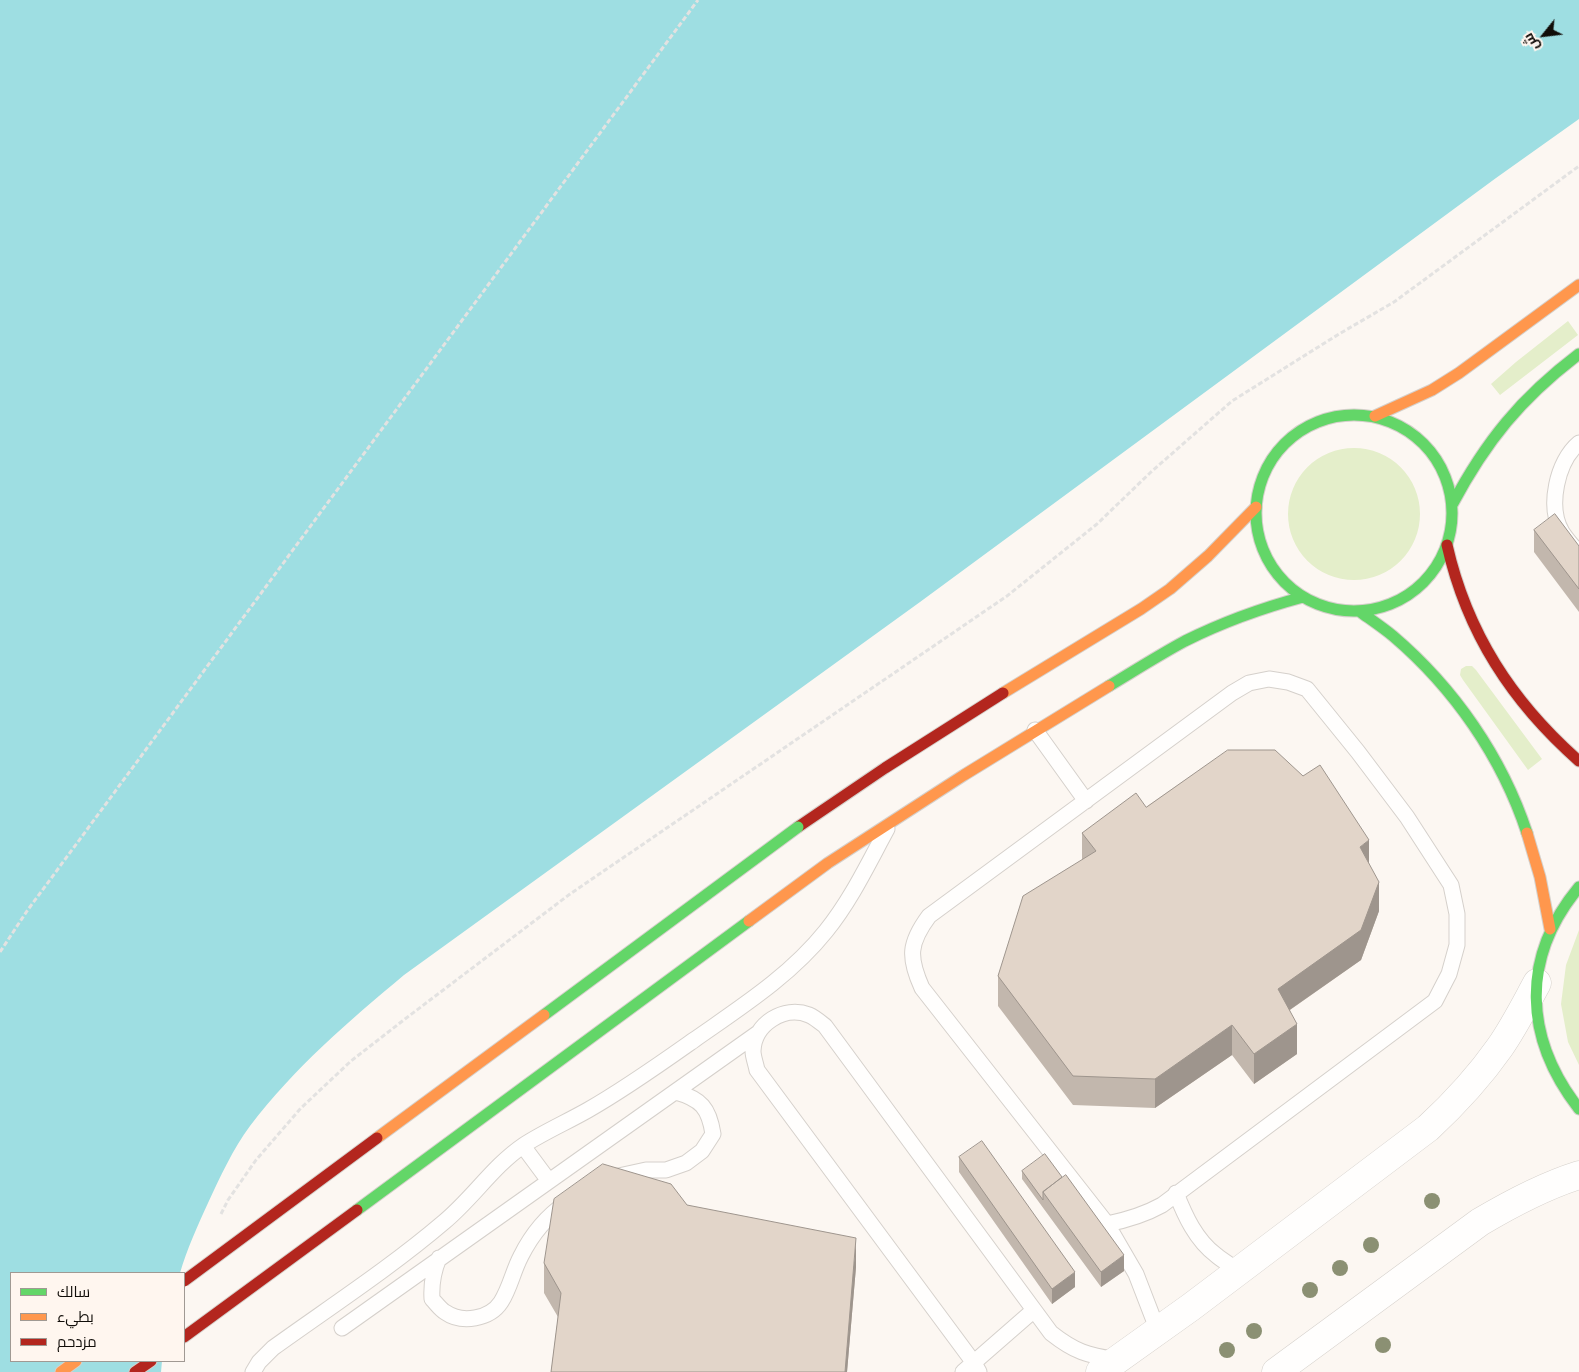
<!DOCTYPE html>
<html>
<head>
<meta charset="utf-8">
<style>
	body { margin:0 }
	#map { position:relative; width:1579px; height:1372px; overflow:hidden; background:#fcf7f2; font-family:"Golos Text",Cairo,sans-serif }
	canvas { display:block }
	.legend { position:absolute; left:10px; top:1272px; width:175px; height:90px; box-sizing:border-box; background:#fff6ef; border:1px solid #a09993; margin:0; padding:6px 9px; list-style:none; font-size:15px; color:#110d09 }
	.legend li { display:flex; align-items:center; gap:10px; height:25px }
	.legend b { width:25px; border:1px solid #a09993 }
	.north { position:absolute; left:1519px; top:10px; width:50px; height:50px; -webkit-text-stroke:4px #fff6ef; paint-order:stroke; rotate:241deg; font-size:14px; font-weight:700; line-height:20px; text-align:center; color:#110d09 }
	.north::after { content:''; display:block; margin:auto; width:18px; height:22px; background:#110d09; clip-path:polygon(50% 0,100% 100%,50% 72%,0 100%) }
</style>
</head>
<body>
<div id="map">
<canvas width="1579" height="1372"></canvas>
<ul class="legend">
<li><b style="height:6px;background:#63d668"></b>سالك</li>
<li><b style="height:6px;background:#ff974d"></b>بطيء</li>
<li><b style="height:6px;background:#b3261e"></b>مزدحم</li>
</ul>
<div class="north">ش</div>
</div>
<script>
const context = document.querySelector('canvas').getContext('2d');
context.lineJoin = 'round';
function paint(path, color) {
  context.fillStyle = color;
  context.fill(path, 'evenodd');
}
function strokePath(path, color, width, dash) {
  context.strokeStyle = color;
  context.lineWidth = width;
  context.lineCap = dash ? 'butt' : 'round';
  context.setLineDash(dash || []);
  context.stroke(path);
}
paint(new Path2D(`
	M1568,321L1578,335L1500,395L1491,384L1516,362Z
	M1288 514a66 66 0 1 1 132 0a66 66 0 1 1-132 0Z
	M1466,666H1472L1476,670L1542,759L1528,770L1463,680L1460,675L1461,669Z
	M1579,930V1065L1568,1042L1561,1004L1566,965Z`), '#e4eeca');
paint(new Path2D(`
	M0,0H1579V119L1496,178L920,602L404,975C349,1021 294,1068 250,1126C233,1149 220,1177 208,1203C198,1225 187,1249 180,1273H11V1361H162L161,1372H0Z`), '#9edee2');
const lane = new Path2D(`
	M1579,443C1557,461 1547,507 1562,532C1567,540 1574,547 1579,554
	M1269,679L1288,682L1307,689L1358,752L1407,817L1451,885L1457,914V945L1449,974L1435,1001L1162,1205C1144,1215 1127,1220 1107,1224L922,988C908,957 909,943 929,916L1232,693L1249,683Z
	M1035,730L1086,801
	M523,1146L549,1181
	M614,1177L646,1170H666L686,1163L702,1151L713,1134C709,1108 701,1099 676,1092
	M1176,1193C1185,1216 1196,1240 1216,1255C1223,1261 1232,1266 1239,1271
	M1107,1224L1136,1274L1158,1331
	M439,1258C433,1272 431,1283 432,1299C436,1303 440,1309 445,1312C462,1324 490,1319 501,1302C510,1288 513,1271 521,1256C531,1236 547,1216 566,1203
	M342,1328L758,1033
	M253,1372L259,1362L273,1348C330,1307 390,1268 444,1222C473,1198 493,1166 524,1145C544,1132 567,1122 588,1110C625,1089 660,1064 694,1040C741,1007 790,976 826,931C851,900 868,864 887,829
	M963,1372L1034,1310
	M979,1372L974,1363L757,1070C756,1064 753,1057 753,1051C754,1024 784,1005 809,1015C814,1017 820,1022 825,1026L1051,1333C1075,1352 1087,1355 1117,1360`);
const street = new Path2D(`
	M1100,1372L1191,1307L1428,1128C1455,1103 1479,1077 1500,1047C1514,1027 1525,1005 1537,983
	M1276,1372L1480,1222C1512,1203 1544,1186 1579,1175`);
const fast = new Path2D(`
	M1256 513a98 98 0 1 1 196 0a98 98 0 1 1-196 0Z
	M1452,505C1486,441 1521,398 1579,354
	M1359,611C1370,619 1382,627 1393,636C1454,688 1502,757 1527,833
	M1109,686C1134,671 1159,655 1185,641C1223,622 1262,608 1303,597
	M1579,887C1520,958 1524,1038 1579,1109
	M357,1210L749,921`);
const slow = new Path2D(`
	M1375,416L1432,390L1459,373L1579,285
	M1003,693L1141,609L1170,589L1208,556L1256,507
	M1527,833L1540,877L1550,929
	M749,921L828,863L964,775L1109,686
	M61,1372L76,1361`);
const jam = new Path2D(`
	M1447,545C1467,633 1512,702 1579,761
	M798,827L885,768L1003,693
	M184,1337L357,1210
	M135,1372L151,1361`);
strokePath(lane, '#d5d0cb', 17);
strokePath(street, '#d5d0cb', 29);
strokePath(fast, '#d5d0cb', 13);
strokePath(slow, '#d5d0cb', 13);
strokePath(jam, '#d5d0cb', 13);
strokePath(new Path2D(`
	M0,952L27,911L698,0
	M221,1214L228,1200L256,1160L301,1108L351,1061L405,1019L570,894L1007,596L1097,524L1151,472L1232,401L1339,334L1394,302L1579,166`), '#e3e2e1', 3, [5, 2.5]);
strokePath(lane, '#fffefd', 15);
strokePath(street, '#fffefd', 28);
strokePath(fast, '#63d668', 11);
strokePath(slow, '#ff974d', 11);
strokePath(jam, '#b3261e', 11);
const fastBridge = new Path2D(`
	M544,1015L798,827`);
const slowBridge = new Path2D(`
	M377,1138L544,1015`);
const jamBridge = new Path2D(`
	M184,1281L377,1138`);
strokePath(fastBridge, '#d5d0cb', 13, []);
strokePath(slowBridge, '#d5d0cb', 13, []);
strokePath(jamBridge, '#d5d0cb', 13, []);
strokePath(fastBridge, '#63d668', 11);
strokePath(slowBridge, '#ff974d', 11);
strokePath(jamBridge, '#b3261e', 11);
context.fillStyle = '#8b9073';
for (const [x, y] of [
	[1432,1201],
	[1371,1245],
	[1340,1268],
	[1310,1290],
	[1254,1331],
	[1383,1345],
	[1227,1350]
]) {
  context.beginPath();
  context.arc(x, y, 8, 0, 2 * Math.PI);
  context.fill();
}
paint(new Path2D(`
	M1534,530L1579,546V612L1534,552Z
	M1146,807L1369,863L1379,911L1361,960L1290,1010L1297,1054L1254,1084L1232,1055L1155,1108L1073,1105L998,1006V976L1082,860V833Z
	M959,1157L1075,1287L1052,1304L959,1172Z
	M1022,1171L1124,1271L1101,1287L1022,1179Z
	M687,1205L856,1267L847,1372H551L558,1317L544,1293V1263Z`), '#c2b7ad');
paint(new Path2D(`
	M1369,840V870L1360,847Z
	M1379,882V911L1361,960L1278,1018V989Z
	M1297,1024V1054L1254,1084V1054Z
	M1232,1025V1055L1155,1108V1079Z
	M856,1238V1267L847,1372H845Z
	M1124,1255V1271L1101,1287V1272Z
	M1075,1272V1287L1052,1304V1289Z`), '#9e958d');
const building = new Path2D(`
	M1555,514L1579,546V589L1534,530Z
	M1228,750H1275L1303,776L1320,765L1369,840L1360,847L1379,882L1361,930L1278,989L1297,1024L1254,1054L1232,1025L1155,1079L1073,1076L998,976L1023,896L1096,851L1082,833L1136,793L1146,807Z
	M982,1141L1075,1272L1052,1289L959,1157Z
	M1045,1154L1062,1177L1043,1192V1200L1022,1171Z
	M603,1164L671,1184L687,1205L856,1238L845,1372H551L561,1293L544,1263L554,1199Z
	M1066,1175L1124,1255L1101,1272L1043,1192Z`);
paint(building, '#e2d5c9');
strokePath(building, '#9e958d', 1);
</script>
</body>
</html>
